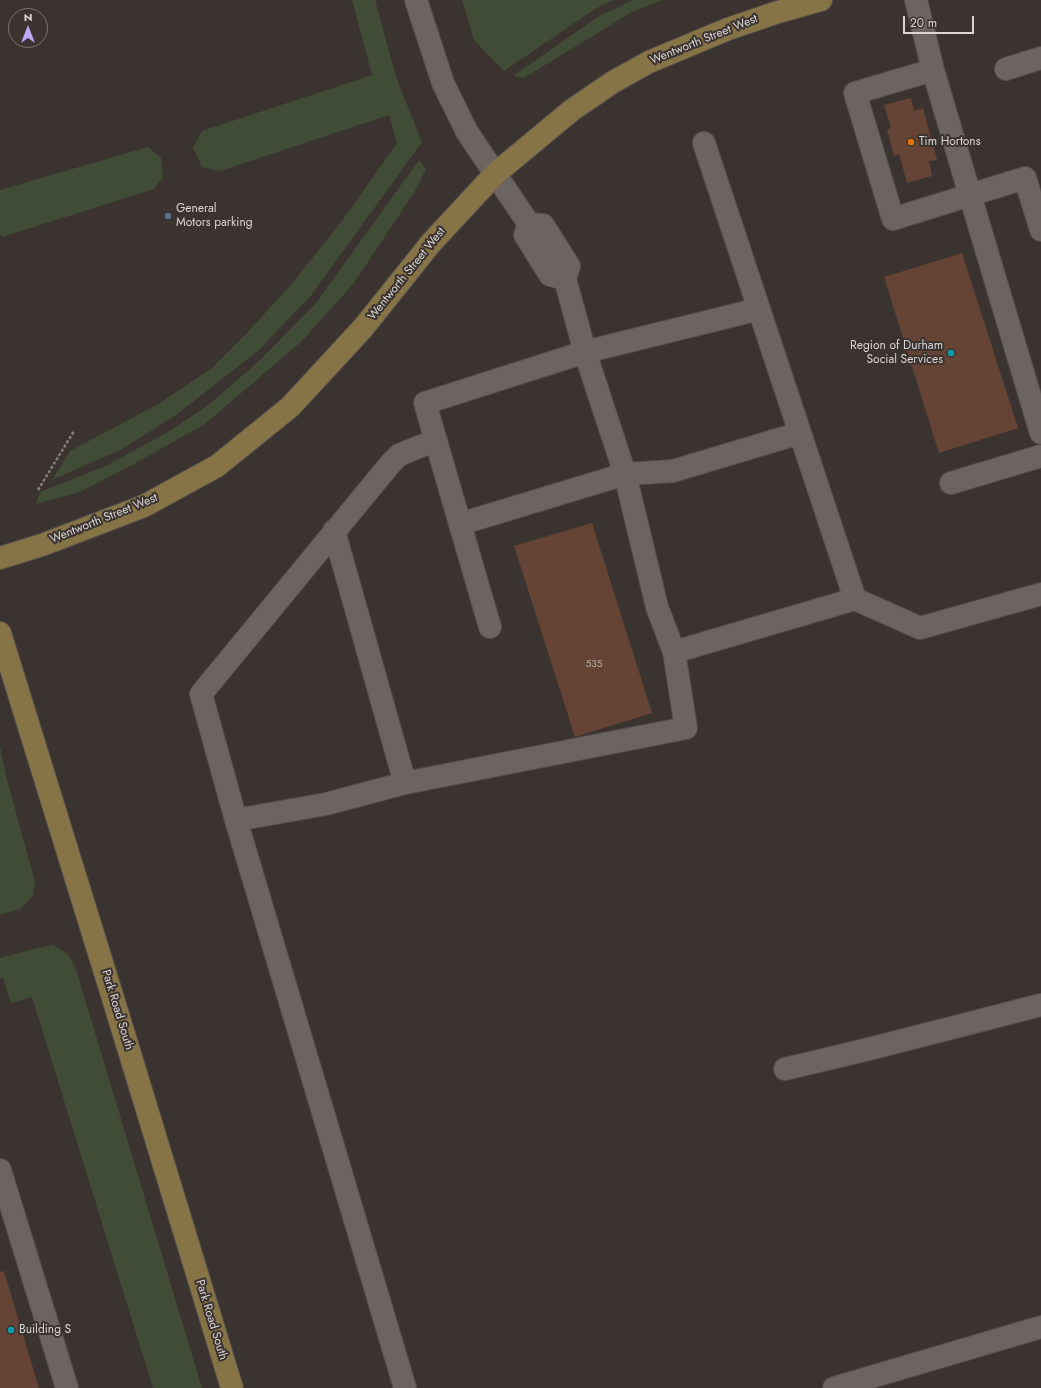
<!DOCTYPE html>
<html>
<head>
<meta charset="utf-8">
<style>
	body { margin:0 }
	#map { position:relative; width:1041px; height:1388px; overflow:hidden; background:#3a3330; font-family:Jost,sans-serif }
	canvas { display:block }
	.north { position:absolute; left:8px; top:8px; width:40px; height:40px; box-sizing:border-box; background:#3a3330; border:1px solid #7a7471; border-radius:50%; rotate:0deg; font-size:11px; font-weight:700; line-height:16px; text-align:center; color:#dad5d3 }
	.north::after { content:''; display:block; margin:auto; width:14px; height:18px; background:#bcaaf6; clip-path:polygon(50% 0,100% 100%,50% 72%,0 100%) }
	.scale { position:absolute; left:903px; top:16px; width:71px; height:18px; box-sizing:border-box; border:2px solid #dad5d3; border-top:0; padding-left:5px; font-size:12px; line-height:14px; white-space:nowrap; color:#dad5d3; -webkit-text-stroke:3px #3a3330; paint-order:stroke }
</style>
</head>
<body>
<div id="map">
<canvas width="1041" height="1388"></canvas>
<div class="north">N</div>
<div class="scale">20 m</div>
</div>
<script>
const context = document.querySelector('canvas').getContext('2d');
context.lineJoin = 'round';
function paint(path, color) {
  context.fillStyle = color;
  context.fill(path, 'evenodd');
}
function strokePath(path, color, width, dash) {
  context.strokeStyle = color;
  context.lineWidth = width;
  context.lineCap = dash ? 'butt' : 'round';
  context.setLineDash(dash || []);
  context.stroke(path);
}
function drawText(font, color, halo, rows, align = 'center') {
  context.font = font + ' Jost,sans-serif';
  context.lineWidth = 4;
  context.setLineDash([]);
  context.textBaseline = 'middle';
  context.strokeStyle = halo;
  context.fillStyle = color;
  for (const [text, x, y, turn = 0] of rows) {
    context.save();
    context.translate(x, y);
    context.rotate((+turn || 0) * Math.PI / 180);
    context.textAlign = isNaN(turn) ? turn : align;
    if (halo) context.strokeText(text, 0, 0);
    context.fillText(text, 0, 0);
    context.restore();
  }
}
paint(new Path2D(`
	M352,0H375L397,80L422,142L312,294L259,350L176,415L122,449L52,480L70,451L160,403L212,368L243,337L290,286L342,221L397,143L389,115L220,171L202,167L193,147L202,131L372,75Z
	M462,0H613L595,9L504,71L474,40Z
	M633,0H662L632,12L524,78L513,76L599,16Z
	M148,147L161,158L163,177L154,189L2,237L0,232V190Z
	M419,160L426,169L415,191L354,283L301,342L205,424L132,465L80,492L36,504L40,492L106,466L173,429L211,403L259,361L316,303Z
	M0,746L6,776L35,882L33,896L20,909L0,915Z
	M53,945L67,953L75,966L202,1388H153L32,997L11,1003L3,978L0,979V958L33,949Z`), '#404c36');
paint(new Path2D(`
	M911,98L914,111L923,108L937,160L929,161L932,176L907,183L899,154L894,156L887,130L891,128L884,105Z
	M962,253L1018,428L939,453L884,277Z
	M592,523L652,713L575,737L514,546Z
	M4,1271L39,1388H0V1272Z`), '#654436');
const minor = new Path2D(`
	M416,0L443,83L467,132L529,224
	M916,0L933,70L970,195L893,219L855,93L933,70
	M1006,69L1041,58
	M704,143L855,599L920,628L1041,594
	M1041,230L1025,178L970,195L1041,433
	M951,483L1041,456
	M460,524L425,403L585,352L759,309
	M334,531L405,783
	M490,627L460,524L625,474L673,471L800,433
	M674,652L855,599
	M236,820L326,804L405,783L686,728L674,652L657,607L625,474L585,352L565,279L569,266L543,225L529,224L525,235L550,275L565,279
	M785,1069L869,1049L1041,1005
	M0,1170L67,1388
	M405,1388L236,820L201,694L391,463L399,455L436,440
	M834,1388L1041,1327`);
const major = new Path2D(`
	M0,558L42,545L144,506L217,466L290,407L363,328L431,243L495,174L572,110L613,82L649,62L728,29L775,13L821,0
	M0,633L116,1008L232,1388`);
strokePath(minor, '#554f4c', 24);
strokePath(major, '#554f4c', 24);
strokePath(new Path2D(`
	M38,490L74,431`), '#86807d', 2.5, [3, 2]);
strokePath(minor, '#6c6461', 22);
strokePath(major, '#867447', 22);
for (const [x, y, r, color] of [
	[911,142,4,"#e8710a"],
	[168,216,4,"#5c6f8a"],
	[951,353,4,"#0f9aa8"],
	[11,1330,4,"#0f9aa8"]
]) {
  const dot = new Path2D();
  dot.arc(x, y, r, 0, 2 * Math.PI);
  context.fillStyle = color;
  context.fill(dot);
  strokePath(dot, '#3a3330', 1.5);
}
drawText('10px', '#bdb1ac', null, [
	["535",594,665]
]);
drawText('12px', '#dad5d3', '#3a3330', [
	["Wentworth Street West",704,40,-22],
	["Wentworth Street West",407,274,-51],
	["Wentworth Street West",104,519,-22],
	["Park Road South",117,1010,73],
	["Park Road South",211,1320,73]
]);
drawText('12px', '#dad5d3', '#3a3330', [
	["Tim Hortons",919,142],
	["General",176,209],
	["Motors parking",176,223],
	["Region of Durham",943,346,"right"],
	["Social Services",943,360,"right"],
	["Building S",19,1330]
], 'left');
</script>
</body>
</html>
